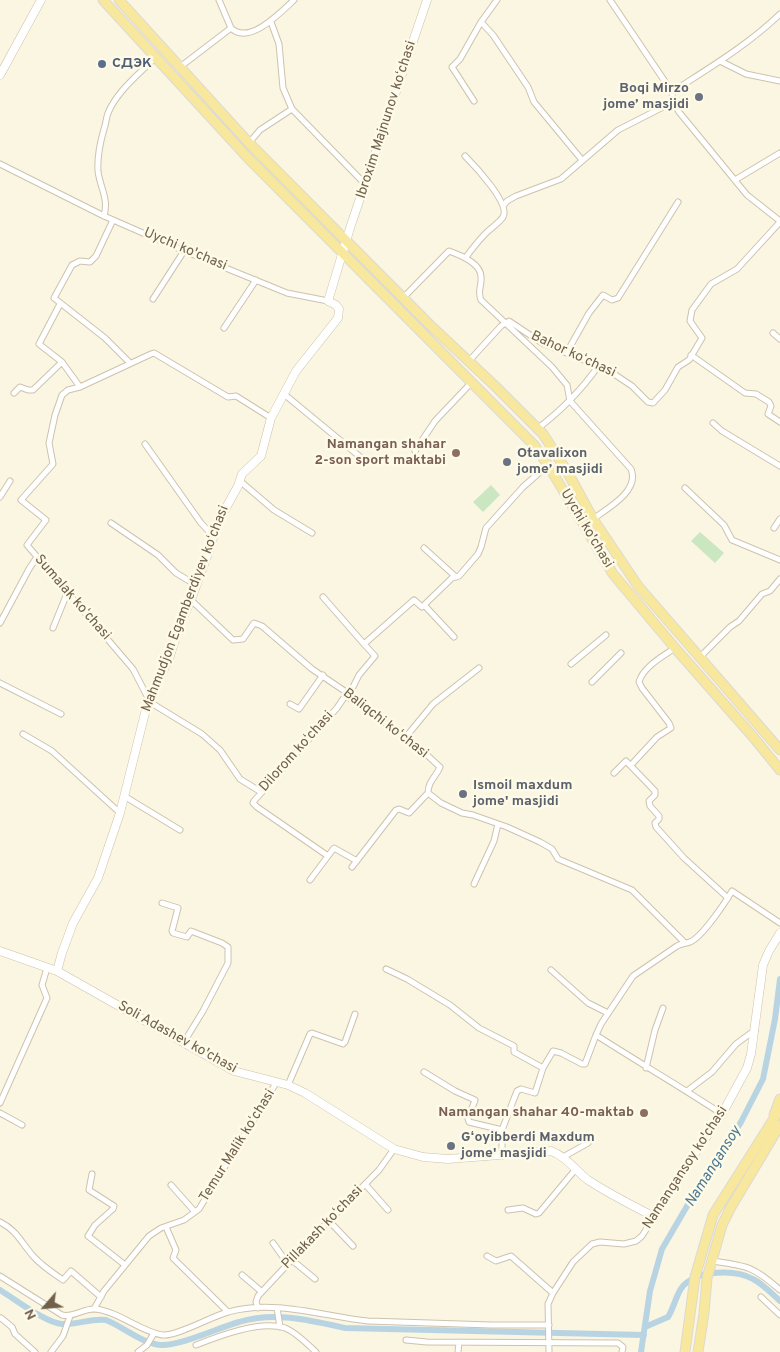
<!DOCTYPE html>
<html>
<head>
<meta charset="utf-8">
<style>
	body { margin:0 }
	#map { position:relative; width:780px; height:1352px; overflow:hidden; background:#fbf6e2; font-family:Overpass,sans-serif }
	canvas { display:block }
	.north { position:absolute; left:20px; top:1282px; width:50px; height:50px; -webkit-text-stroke:4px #fefae8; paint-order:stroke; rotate:243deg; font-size:14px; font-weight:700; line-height:20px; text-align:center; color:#71604a }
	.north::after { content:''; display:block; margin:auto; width:18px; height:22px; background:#71604a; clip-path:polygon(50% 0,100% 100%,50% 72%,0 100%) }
</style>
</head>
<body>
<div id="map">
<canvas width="780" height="1352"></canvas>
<div class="north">N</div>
</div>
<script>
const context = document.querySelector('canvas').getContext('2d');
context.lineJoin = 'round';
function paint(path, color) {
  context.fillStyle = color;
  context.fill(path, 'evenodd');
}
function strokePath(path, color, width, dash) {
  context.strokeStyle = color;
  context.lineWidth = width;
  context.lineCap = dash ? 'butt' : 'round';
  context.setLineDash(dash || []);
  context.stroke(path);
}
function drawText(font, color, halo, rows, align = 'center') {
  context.font = font + ' Overpass,sans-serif';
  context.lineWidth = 5;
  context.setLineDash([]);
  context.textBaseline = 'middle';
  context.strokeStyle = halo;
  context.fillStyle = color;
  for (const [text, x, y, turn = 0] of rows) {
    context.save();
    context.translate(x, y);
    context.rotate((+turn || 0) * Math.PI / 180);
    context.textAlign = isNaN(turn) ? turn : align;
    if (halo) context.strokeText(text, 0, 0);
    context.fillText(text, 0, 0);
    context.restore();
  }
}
paint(new Path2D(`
	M491,485L500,495L483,512L473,502Z
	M700,532L724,553L715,563L691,541Z`), '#cae7c2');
strokePath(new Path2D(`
	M0,1290C15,1299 46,1323 62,1324C77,1325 91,1318 106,1320C122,1326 144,1345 162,1345C182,1345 218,1328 239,1322C274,1311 310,1320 345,1328L644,1335
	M645,1327L668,1317C674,1308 676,1294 683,1286C698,1270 735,1269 753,1279C763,1284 771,1293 780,1301
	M641,1352L650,1291L662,1249L690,1201L741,1122L763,1079L775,1019L780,979`), '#b8d4e3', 6);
const street = new Path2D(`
	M219,0L231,28C249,46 281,12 294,0
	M497,0L481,22L493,35L528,87L534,102L582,160
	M610,0L672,92L673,102L679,112L747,195L780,221
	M271,22L279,44L283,88L292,109L365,184
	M720,61L746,74L780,81
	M180,67L231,28
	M672,92C709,68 748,45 780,14
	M474,101L452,67L460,59L481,22
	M249,143L260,130L292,109
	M465,156C474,165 511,204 503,217C499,223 491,228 486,233C479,240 472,249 466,257
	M0,164L104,216L184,251L287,293L328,301
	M735,180L780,153
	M504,205L507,201L516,196L561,179L618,130L673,102
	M104,216C109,198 100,188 98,171C97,156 100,143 104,129C106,124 106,118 108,113C117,91 139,74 156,57
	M113,220L96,256L90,262L80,261L72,265L54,298L105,338L130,363
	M403,298L449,251C460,255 481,263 481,277C482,286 477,291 481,300L552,367L567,385L570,401L631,469C640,491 608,508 593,519
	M153,299L184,251
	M60,304L39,344L62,362L80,387
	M224,328L256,280
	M773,333L780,339
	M567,352L589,313L603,295L612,300L618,298L678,202
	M691,355L745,393L756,394L769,402L771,406L768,414L780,422
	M469,361L501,326L509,321L542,343L608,370L632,386L648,402L653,403L665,390L678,367L689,360L702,338L690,321L692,310L711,284L737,269L780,222
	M14,393L20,387L28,390H33L62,362
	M284,394L364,460
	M713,423L722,431L780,466
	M537,429C562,410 581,391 599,365
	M145,444L201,523L213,536
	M415,451L435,421L472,382
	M240,481L274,510L312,533
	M685,488L724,525L732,540L780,560
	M0,497L10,481
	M111,523L158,555L176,573L196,585
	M774,528L780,519
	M424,548L456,577
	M323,597L364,644
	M191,600L233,640L243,639L254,623L262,626L312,669L346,692L349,698L415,744L440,767C436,777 428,781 428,793L441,803L462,813L473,815L507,827L540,842L552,849L558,859L632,890L684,942
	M425,606L454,637
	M0,623L29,569L37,557
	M53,628L68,591
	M699,658L730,627L739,621L762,594L770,591L780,579
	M571,664L606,635
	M592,682L621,653
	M0,683L61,714
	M290,704L299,709L323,675
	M23,734L52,751L120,813
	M405,738L433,704L479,668
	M631,765L657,737L671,728L669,723L642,688L639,682C643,667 663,656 675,648
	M614,773L626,761L655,791V795L649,801L650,806L659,816V819L655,823L656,827L684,858L728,898
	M261,792L240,779L220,750L202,734L148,701L147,696L133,669L27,545L46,520L21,500L53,464L49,443L55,415L62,395L68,390L80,387L151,354L154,353L228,397L236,396L271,418
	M124,796L180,830
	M328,856L257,807L253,803L254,801L337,708L345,696L349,695L359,675L375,656L364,644L414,600L422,607L452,578L459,576L478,554L481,547L486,528L523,487L548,465
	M352,867L396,810L399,809L409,813L428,793
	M310,880L334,848L357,861
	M474,884L494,841L498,824
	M162,903L178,908L172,931L173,933L187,937L191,931L222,943L228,947V963L203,1011L184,1042
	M386,969L407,979L450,1005L479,1028L514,1046V1052L543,1068
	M551,970L588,1003L608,1013
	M596,1035L601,1024L633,976L677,946C682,943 687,944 692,941C704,934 725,903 732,891L780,923
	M646,1068L655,1030L663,1008
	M424,1072L455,1091L475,1100L468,1119L469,1122L502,1130
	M288,1085L310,1034L312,1033L343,1044L345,1042L355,1014
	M687,1091L712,1072L736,1044L755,1030
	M0,1103L47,998L42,985L47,968
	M0,1113L22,1125
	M502,1156V1130L517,1091L521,1089L535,1093L543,1068L553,1051L561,1053L582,1064H585L596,1035C638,1062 681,1087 722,1114
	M563,1157L588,1143
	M92,1174L89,1190L114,1206L113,1209L95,1225L88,1236L125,1265
	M365,1184L388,1210
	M171,1185L195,1212
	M508,1210L523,1208L536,1214L539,1213L575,1170
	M329,1221L353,1246
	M0,1222C18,1231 21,1243 34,1257C42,1266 53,1273 63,1280L71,1271L101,1297
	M166,1227L176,1250L173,1258L228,1312
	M273,1243L288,1264
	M487,1256L496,1261L511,1256L553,1293
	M292,1260L315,1279
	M712,1261C747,1266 753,1266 780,1290
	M242,1275L262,1292
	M0,1276L62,1315C73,1318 84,1308 95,1309C118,1311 143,1333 163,1335C178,1336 212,1316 228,1312C274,1299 322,1316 368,1321L491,1325H549
	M761,1297L780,1315
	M258,1308L256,1302L258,1296L314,1236L379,1170L394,1149
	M277,1308L280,1327
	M94,1309L104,1291L149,1236L161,1228L184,1220L199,1209L276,1083
	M1,1318L12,1327L15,1334L35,1352
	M406,1340L427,1342L618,1343L623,1347L622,1352
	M196,1345C219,1336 260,1320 285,1328C296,1332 307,1344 316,1352
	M51,1352L63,1336L70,1316
	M138,1352L147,1345L154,1333
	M458,1352L459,1342
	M549,1352L548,1304L553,1293L573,1262L592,1244L600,1242L624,1244L636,1241L642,1236L654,1217`);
const secondary = new Path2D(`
	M0,75L41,0
	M0,951L57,971L234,1071L288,1085L305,1093L394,1149L423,1157L448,1159L551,1151C566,1156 576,1171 588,1180C609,1194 632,1205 654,1217L679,1177L722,1114L747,1068L751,1054L763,965L769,951L780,933
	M57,971L62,953L73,923L98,878L120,813L148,701L169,659L179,627L191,600L210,548L217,524L238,486L242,474L261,456L271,418L296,371L338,318L339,309L336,305L328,301L350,228L427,0`);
const primary = new Path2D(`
	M103,0L248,158L534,445L548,465L613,574L675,648L754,738L780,770
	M119,0L249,143L430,325L494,385L543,434L568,473L593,519L638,586L780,750
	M774,1115L780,1099
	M685,1352L695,1277L713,1215L780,1109
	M698,1352L704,1313L707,1278L722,1225L731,1207L780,1125`);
strokePath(street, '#cec2ad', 7);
strokePath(secondary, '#cec1a8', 9);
strokePath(primary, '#ddd9d4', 11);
strokePath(street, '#fff', 5);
strokePath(secondary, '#fff', 8);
strokePath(primary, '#f7e89d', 9);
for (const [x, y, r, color] of [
	[102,64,5,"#5c6f8a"],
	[699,97,5,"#6b7280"],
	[456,453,5,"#8d6e63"],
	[507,462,5,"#6b7280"],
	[463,794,5,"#6b7280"],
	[644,1113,5,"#8d6e63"],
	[451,1146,5,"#6b7280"]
]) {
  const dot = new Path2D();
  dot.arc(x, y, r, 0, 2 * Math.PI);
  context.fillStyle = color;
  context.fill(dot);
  strokePath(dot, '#fefae8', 2);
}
drawText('bold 14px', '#4e5e75', '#fefae8', [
	["СДЭК",112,64]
], 'left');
drawText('bold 14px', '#5b616d', '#fefae8', [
	["Boqi Mirzo",689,89,"right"],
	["jome’ masjidi",689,105,"right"],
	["Otavalixon",517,454],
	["jome’ masjidi",517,470],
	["Ismoil maxdum",473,786],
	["jome' masjidi",473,802],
	["Gʻoyibberdi Maxdum",461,1138],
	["jome' masjidi",461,1154]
], 'left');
drawText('14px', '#71604a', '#fefae8', [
	["Ibroxim Majnunov koʻchasi",387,120,-72],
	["Uychi ko'chasi",185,250,23],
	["Bahor koʻchasi",573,355,25],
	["Uychi ko'chasi",586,529,59],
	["Sumalak koʻchasi",72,598,49],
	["Mahmudjon Egamberdiyev koʻchasi",186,609,-69],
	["Baliqchi koʻchasi",385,724,38],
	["Dilorom koʻchasi",297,752,-48],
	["Soli Adashev ko'chasi",177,1038,29],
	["Temur Malik koʻchasi",238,1146,-58],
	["Namangansoy ko'chasi",686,1168,-57],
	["Pillakash koʻchasi",323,1228,-46]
]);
drawText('bold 14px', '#785e54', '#fefae8', [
	["Namangan shahar",446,445],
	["2-son sport maktabi",446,461],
	["Namangan shahar 40-maktab",634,1113]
], 'right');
drawText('italic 15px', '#4b7891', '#fefae8', [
	["Namangansoy",714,1167,-58]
]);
</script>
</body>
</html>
